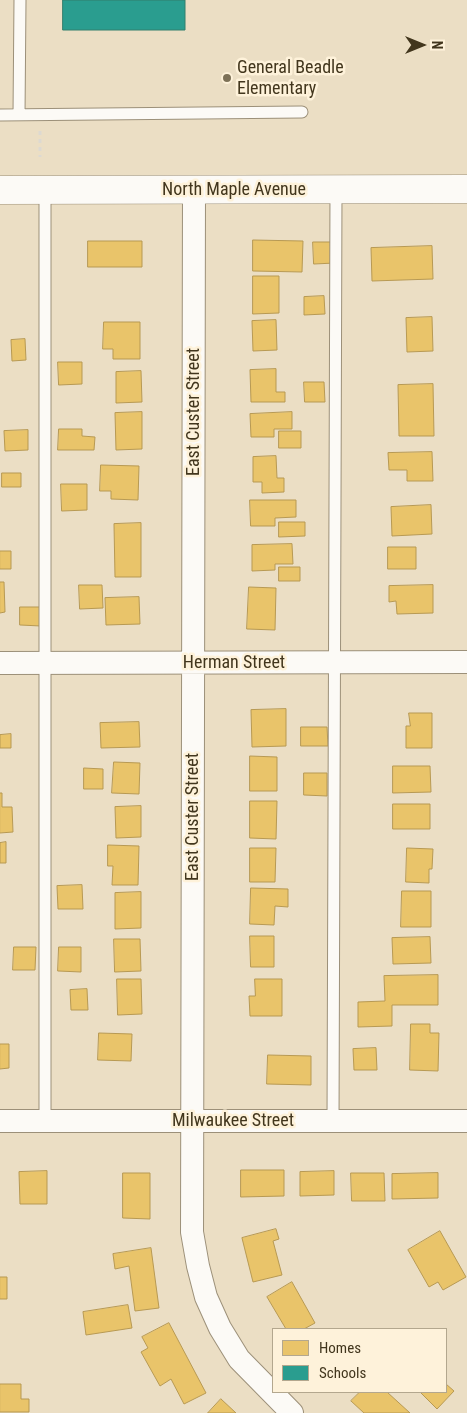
<!DOCTYPE html>
<html>
<head>
<meta charset="utf-8">
<style>
	body { margin:0 }
	#map { position:relative; width:467px; height:1413px; overflow:hidden; background:#ebdec4; font-family:"Roboto Condensed",sans-serif }
	canvas { display:block }
	.legend { position:absolute; left:272px; top:1328px; width:175px; height:65px; box-sizing:border-box; background:#fef2da; border:1px solid #b3a78e; margin:0; padding:6px 9px; list-style:none; font-size:15px; color:#42361d }
	.legend li { display:flex; align-items:center; gap:10px; height:25px }
	.legend b { width:25px; border:1px solid #b3a78e }
	.north { position:absolute; left:397px; top:20px; width:50px; height:50px; -webkit-text-stroke:4px #fef2da; paint-order:stroke; rotate:90deg; font-size:14px; font-weight:700; line-height:20px; text-align:center; color:#42361d }
	.north::after { content:''; display:block; margin:auto; width:18px; height:22px; background:#42361d; clip-path:polygon(50% 0,100% 100%,50% 72%,0 100%) }
</style>
</head>
<body>
<div id="map">
<canvas width="467" height="1413"></canvas>
<ul class="legend">
<li><b style="height:14px;background:#e9c46a"></b>Homes</li>
<li><b style="height:14px;background:#2a9d8f"></b>Schools</li>
</ul>
<div class="north">N</div>
</div>
<script>
const context = document.querySelector('canvas').getContext('2d');
context.lineJoin = 'round';
function paint(path, color) {
  context.fillStyle = color;
  context.fill(path, 'evenodd');
}
function strokePath(path, color, width, dash) {
  context.strokeStyle = color;
  context.lineWidth = width;
  context.lineCap = dash ? 'butt' : 'round';
  context.setLineDash(dash || []);
  context.stroke(path);
}
function drawText(font, color, halo, rows, align = 'center') {
  context.font = font + ' "Roboto Condensed",sans-serif';
  context.lineWidth = 5;
  context.setLineDash([]);
  context.textBaseline = 'middle';
  context.strokeStyle = halo;
  context.fillStyle = color;
  for (const [text, x, y, turn = 0] of rows) {
    context.save();
    context.translate(x, y);
    context.rotate((+turn || 0) * Math.PI / 180);
    context.textAlign = isNaN(turn) ? turn : align;
    if (halo) context.strokeText(text, 0, 0);
    context.fillText(text, 0, 0);
    context.restore();
  }
}
const homes = new Path2D(`
	M253,240L303,241L302,272L253,271Z
	M88,241H142V267H88Z
	M313,242H334L335,263L314,264Z
	M432,246L433,279L372,281L371,248Z
	M253,276H279V313L253,314Z
	M324,296L325,314L304,315V297Z
	M432,317L433,351L407,352L406,318Z
	M276,320L277,350L253,351L252,321Z
	M104,322H140V359H113V349H103Z
	M25,339L26,360L12,361L11,340Z
	M58,362H82V384L59,385Z
	M276,369V392H285V402H251L250,370Z
	M141,371L142,402L116,403V372Z
	M304,382H324L325,402H305Z
	M433,384L434,436H399L398,385Z
	M142,412V449L116,450L115,413Z
	M292,412V429H274V437H251L250,414Z
	M59,429H82V436L95,437L94,450H58Z
	M28,430V450L5,451L4,431Z
	M279,431H301V448H279Z
	M432,452L433,481H407V470H389L388,453Z
	M276,456L277,478H284V492L262,493V482H253V457Z
	M101,465L139,466L138,500L111,499V491H100Z
	M2,473H21V487H2Z
	M61,484H87V510L62,511Z
	M250,500H296V517L275,518V526H251Z
	M431,505L432,534L392,536L391,507Z
	M279,522H305V536L279,537Z
	M141,523V577H115L114,524Z
	M292,544L293,564H275V570L252,571V545Z
	M388,547H416V569H388Z
	M0,551H11V569H0Z
	M279,567H300V581H279Z
	M0,582H4L5,612L0,613Z
	M79,585H102L103,608L80,609Z
	M433,585V613L397,614L396,601L389,602V586Z
	M249,587L276,588L275,630L247,629Z
	M139,597L140,624L106,625L105,598Z
	M20,607H42L41,626L20,625Z
	M286,709V746L252,747L251,710Z
	M409,713H432V748H406V726H410Z
	M139,722L140,747L101,748L100,723Z
	M301,727H327L328,746H301Z
	M11,734V748H0V735Z
	M250,756L277,757V791H250Z
	M114,762L140,763L139,794L112,793Z
	M393,766H430L431,792L393,793Z
	M84,768L103,769V789H84Z
	M304,773H327V796L304,795Z
	M0,793H2V807H12L13,832L0,833Z
	M250,801H277L276,839L250,838Z
	M393,804H430V829H393Z
	M141,806V837L116,838L115,807Z
	M6,842V863H0V843Z
	M108,845L139,846L138,885H112L113,866H108Z
	M250,848H276L275,882H250Z
	M407,848L433,849L432,869H429V883L406,882Z
	M82,885L83,909H58L57,886Z
	M251,888L288,889V907L275,906L274,925L250,924Z
	M402,891H431V927H401Z
	M141,892V928L115,929V893Z
	M250,936H274V967H251Z
	M430,937L431,963L393,964L392,938Z
	M114,939H140L141,971L115,972Z
	M14,947H36L35,970H13Z
	M59,947H81V972L58,971Z
	M438,975V1005H392V1026L358,1027V1002L385,1001L384,976Z
	M117,979H141L142,1014L118,1015Z
	M255,979H282V1016H250L249,996H255Z
	M87,989L88,1010H71L70,990Z
	M411,1024H430V1033H439L438,1071L410,1070Z
	M99,1033L132,1034L131,1061L98,1060Z
	M0,1044H9V1068L0,1069Z
	M376,1048L377,1070H354L353,1049Z
	M268,1055L311,1056V1085L267,1084Z
	M241,1170H284V1196L241,1197Z
	M47,1171V1204H20L19,1172Z
	M334,1171V1195L300,1196V1172Z
	M123,1173H150V1219L123,1218Z
	M351,1173H384L385,1201H352Z
	M438,1173V1198L392,1199V1174Z
	M276,1229L279,1239L273,1241L282,1275L253,1282L242,1238Z
	M440,1231L466,1277L443,1290L438,1282L429,1287L408,1250Z
	M151,1248L159,1308L135,1311L129,1266L115,1269L113,1254Z
	M0,1277H7V1299H0Z
	M292,1282L315,1323L304,1329H286L267,1297Z
	M128,1305L132,1328L86,1335L83,1312Z
	M169,1323L206,1393L184,1404L171,1379L160,1386L141,1352L148,1348L142,1337Z
	M0,1384H21V1399H29V1412H0Z
	M446,1384L454,1391L437,1409L420,1392H446Z
	M360,1392H387L410,1413H364L351,1401Z
	M221,1399L236,1413H208Z`);
paint(homes, '#e9c46a');
strokePath(homes, '#b79953', 1);
const schools = new Path2D(`
	M63,0H185V30H63Z`);
paint(schools, '#2a9d8f');
strokePath(schools, '#317e6d', 1);
const service = new Path2D(`
	M0,115L302,112
	M19,115L20,0
	M45,190V1121
	M333,1121L336,189`);
const minor = new Path2D(`
	M194,190L192,1232L198,1266L206,1297L220,1328L239,1359L292,1413
	M0,663L467,662
	M0,1121H467`);
const tertiary = new Path2D(`
	M0,190L467,189`);
strokePath(service, '#9c9079', 13);
strokePath(minor, '#9c9079', 24);
strokePath(tertiary, '#9c9079', 29);
strokePath(new Path2D(`
	M40,131V157`), '#ddd9d1', 3, [4, 4]);
strokePath(service, '#fcfaf6', 11);
strokePath(minor, '#fcfaf6', 22);
strokePath(tertiary, '#fcfaf6', 28);
for (const [x, y, r, color] of [
	[227,78,5,"#7d7157"]
]) {
  const dot = new Path2D();
  dot.arc(x, y, r, 0, 2 * Math.PI);
  context.fillStyle = color;
  context.fill(dot);
  strokePath(dot, '#fef2da', 2);
}
drawText('18px', '#42361d', '#fef2da', [
	["General Beadle",237,68],
	["Elementary",237,89]
], 'left');
drawText('18px', '#42361d', '#fef2da', [
	["North Maple Avenue",234,190],
	["East Custer Street",194,412,-90],
	["Herman Street",234,663],
	["East Custer Street",193,817,-90],
	["Milwaukee Street",233,1121]
]);
</script>
</body>
</html>
